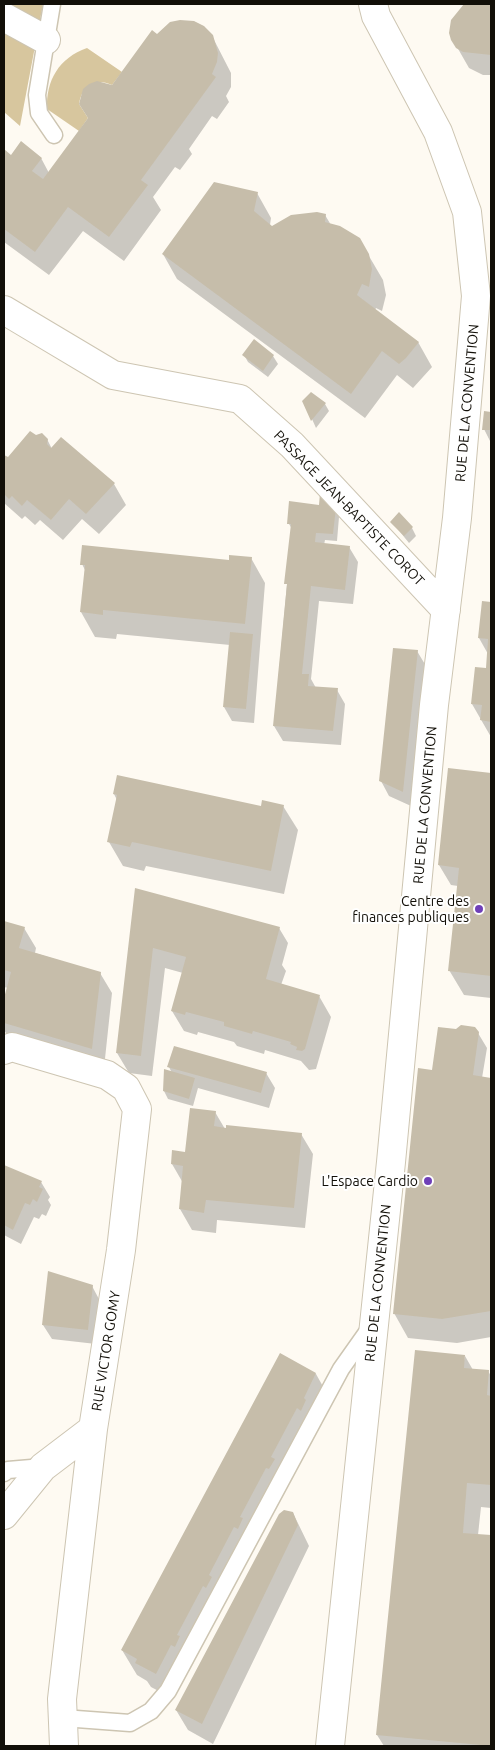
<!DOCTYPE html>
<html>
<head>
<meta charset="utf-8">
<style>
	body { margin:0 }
	#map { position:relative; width:495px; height:1750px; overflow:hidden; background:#fefaf2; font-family:Ubuntu,sans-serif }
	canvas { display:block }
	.frame { position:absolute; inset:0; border:5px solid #120f08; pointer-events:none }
</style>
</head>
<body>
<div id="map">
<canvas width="495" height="1750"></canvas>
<div class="frame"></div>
</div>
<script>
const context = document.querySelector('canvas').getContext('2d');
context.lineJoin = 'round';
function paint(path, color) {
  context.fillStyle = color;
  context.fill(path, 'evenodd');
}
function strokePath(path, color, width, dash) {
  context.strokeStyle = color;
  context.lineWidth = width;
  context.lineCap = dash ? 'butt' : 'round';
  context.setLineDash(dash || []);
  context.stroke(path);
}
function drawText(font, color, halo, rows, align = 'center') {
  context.font = font + ' Ubuntu,sans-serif';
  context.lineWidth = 4;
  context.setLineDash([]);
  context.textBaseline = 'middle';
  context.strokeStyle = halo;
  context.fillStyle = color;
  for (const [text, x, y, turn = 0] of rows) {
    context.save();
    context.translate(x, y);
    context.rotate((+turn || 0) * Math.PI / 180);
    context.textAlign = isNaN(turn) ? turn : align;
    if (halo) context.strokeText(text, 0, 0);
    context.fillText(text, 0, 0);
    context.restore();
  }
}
paint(new Path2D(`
	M4,4H43L20,126L4,112Z
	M87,48L122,72L112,85C95,77 82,85 79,104L88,118L79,131L47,109C46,80 59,58 87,48Z`), '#d7c69e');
paint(new Path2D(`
	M465,4H491V75H483L469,68L457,47Z
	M157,35L212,36L231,73V87L226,96L229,102L217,119L212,116L189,149L192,154L180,170L175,167L153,197L161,210L124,261L83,231L49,275L4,242V151L11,156L41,158L49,173L113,87Z
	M257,193L271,218L270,225L272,227L325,215L331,225L359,239L383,280L386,295L382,311L376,308L375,310L418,342L432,367L413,388L397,375L365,418L177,279L163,254Z
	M254,341L273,356L278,364L268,377L248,362L244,355Z
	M304,401L325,404L329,411L316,428Z
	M485,413H491V443L484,429Z
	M36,437L47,439L52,449L61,439L114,484L126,505L99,534L82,519L63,540L40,520L35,525L25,516L22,519L4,503V457L9,458Z
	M334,509L339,517L337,541L325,540L324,545L349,547L358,562L353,604L319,601L311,679L316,688L337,690L345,704L341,745L283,741L274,726L292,529L289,524Z
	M392,522L412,528L416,536L409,543Z
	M251,558L265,583L254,723L232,721L224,707L230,645L117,634L116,639L95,637L81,612L85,570L82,564L230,561Z
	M483,602L491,603V737L472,704L487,669L488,654L479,638Z
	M417,651L426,666L411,806L389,796L381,781Z
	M449,769L491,775V998L464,995L449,970L458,886L451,885L439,865Z
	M114,794L263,807L283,806L298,830L284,894L146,866L144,871L123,866L109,842L117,800Z
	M136,890L279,928L288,943L282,965L286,971L281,985L319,996L331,1017L316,1069L309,1070L301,1061L265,1050L264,1054L237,1046L234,1042L198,1032L197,1035L184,1031L172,1011L183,973L165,968L152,1076L129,1073L117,1053Z
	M4,922L24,928L36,948L35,953L100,973L112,993L104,1068L11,1041L4,1030V1003L8,988L4,987Z
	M478,1033L487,1048L482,1078L491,1079V1337L457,1343L408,1338L394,1313L433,1071Z
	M169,1067L266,1073L275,1088L269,1108L198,1088L193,1106L168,1099L164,1091L172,1073Z
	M215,1112L225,1129L301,1134L313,1154L305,1228L217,1220L216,1233L192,1230L180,1209L183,1183L172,1164L187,1154Z
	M4,1166L41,1182L50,1197L48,1200L51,1205L46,1216L42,1214L39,1219L34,1217L21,1244L4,1235Z
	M92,1286L100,1301L96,1344L52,1339L43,1325Z
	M280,1355L316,1374L330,1399L252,1552L249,1550L223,1599L225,1603L220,1612L217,1610L192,1658L194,1662L189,1671L185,1669L170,1697L151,1687L147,1681L137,1675L122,1650Z
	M465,1356L473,1370L488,1371L491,1376V1508L481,1507L478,1535L491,1536V1746H384L377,1735Z
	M293,1513L309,1546L213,1744L188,1730L176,1710Z`), '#0003');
paint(new Path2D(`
	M464,4H491V55L463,52L456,48L451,40L449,33L451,20Z
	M180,20L194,21L204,26L213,35L218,53L217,62L212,74L216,77L141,180L148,185L109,237L68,207L35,252L4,229V149L11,155L21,141L42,158L32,171L43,179L88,118L79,104L83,89L89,84L97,81L112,85L152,30L157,34L170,22Z
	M214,182L258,192L254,211L272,226L291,215L317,212L326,214L325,222L340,226L360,238L369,254L372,269L369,287L362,284L357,295L419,342L406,358L399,364L382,351L351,394L162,254Z
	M254,339L274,355L263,371L242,355Z
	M311,392L326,403L311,421L302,401Z
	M484,411L491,412V430H482Z
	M30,431L36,435L42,433L48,439L47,444L51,448L61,437L115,483L86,514L69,499L51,520L27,500L22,506L12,496L9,499L4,494V455L8,457Z
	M320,493L336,508L333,534L316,533L315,542L350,546L345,590L311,586L302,674H309L308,686L338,688L333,731L273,726L287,584H284L291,524H287L289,501L319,505Z
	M399,512L413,527L404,536L390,522Z
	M82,545L229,560V555L252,557L245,624L103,610V615L80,612L85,565H80Z
	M482,601L491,602V722L480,720L482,705L471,704L475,667L486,668L488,639L478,638Z
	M230,632L253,634L246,709L223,707Z
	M393,648L418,650L403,792L379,781Z
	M448,768L491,773V976L448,971L459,868L438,865Z
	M117,775L261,806L262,800L284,805L271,871L132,842L130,847L107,842L117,795L113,794Z
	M135,888L280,927L266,979L320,995L305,1049L302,1051L296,1050L297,1047L290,1044L291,1042L253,1031L252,1034L224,1026V1022L186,1012L185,1015L171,1011L186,957L153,948L141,1056L116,1053Z
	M4,921L25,927L19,948L101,972L92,1049L4,1023V998L11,972L4,970Z
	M461,1025L475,1027L479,1032L473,1075L491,1078V1311L442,1319L393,1314L418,1068L432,1070L438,1027L456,1029Z
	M174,1046L267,1072L261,1093L167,1067Z
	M164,1069L195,1078L189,1099L163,1091Z
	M190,1108L216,1111L214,1126L226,1128V1125L302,1133L294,1208L206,1200L204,1213L179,1209L183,1166L171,1164L172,1150L185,1152Z
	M4,1165L42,1181L39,1187L43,1189L37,1202L33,1199L30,1205L25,1203L13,1230L4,1225Z
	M48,1271L93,1285L88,1330L42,1325Z
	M415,1350L465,1355L464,1368L489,1370L487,1395L491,1396V1485L467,1483L463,1533L491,1535V1746L376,1735Z
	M280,1353L316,1373L304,1398L306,1400L301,1411L297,1408L271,1457L275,1459L269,1469L266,1468L240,1517L243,1518L238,1529L234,1527L209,1575L212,1577L206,1588L203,1586L177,1635L180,1636L175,1647L171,1645L156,1674L135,1663L137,1659L121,1650Z
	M284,1510L293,1512L298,1525L202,1724L175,1710L279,1514Z`), '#c6bdaa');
const lane = new Path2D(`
	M52,4L37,95L39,113L54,135
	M4,1473L8,1470L43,1467
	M63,1718L130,1723L151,1711L168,1691L341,1369L370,1328`);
const street = new Path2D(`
	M4,17L46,40
	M4,310L113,375L240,399L292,445L446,610
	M4,1050L12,1047L107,1075L126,1088L137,1109L121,1250L93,1429L62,1699L64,1746
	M4,1515L43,1467L93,1429
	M330,1746L391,1162L434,705L457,518L476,296L467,212L438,132L376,16L373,4`);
strokePath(lane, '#cdc5b2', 19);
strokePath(street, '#cdc5b2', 30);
strokePath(lane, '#fff', 16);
strokePath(street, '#fff', 28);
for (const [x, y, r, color] of [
	[479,909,5,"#6f40b8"],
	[428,1181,5,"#6f40b8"]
]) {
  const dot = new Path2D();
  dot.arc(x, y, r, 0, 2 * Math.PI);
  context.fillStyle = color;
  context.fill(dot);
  strokePath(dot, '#fff', 2);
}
drawText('14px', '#120f08', '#fff', [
	["RUE DE LA CONVENTION",467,403,-85],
	["PASSAGE JEAN-BAPTISTE COROT",349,508,46],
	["RUE DE LA CONVENTION",425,805,-85],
	["RUE DE LA CONVENTION",378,1283,-84],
	["RUE VICTOR GOMY",106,1351,-81]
]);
drawText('14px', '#120f08', '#fff', [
	["Centre des",469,901],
	["finances publiques",469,917],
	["L'Espace Cardio",418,1181]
], 'right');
</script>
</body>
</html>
